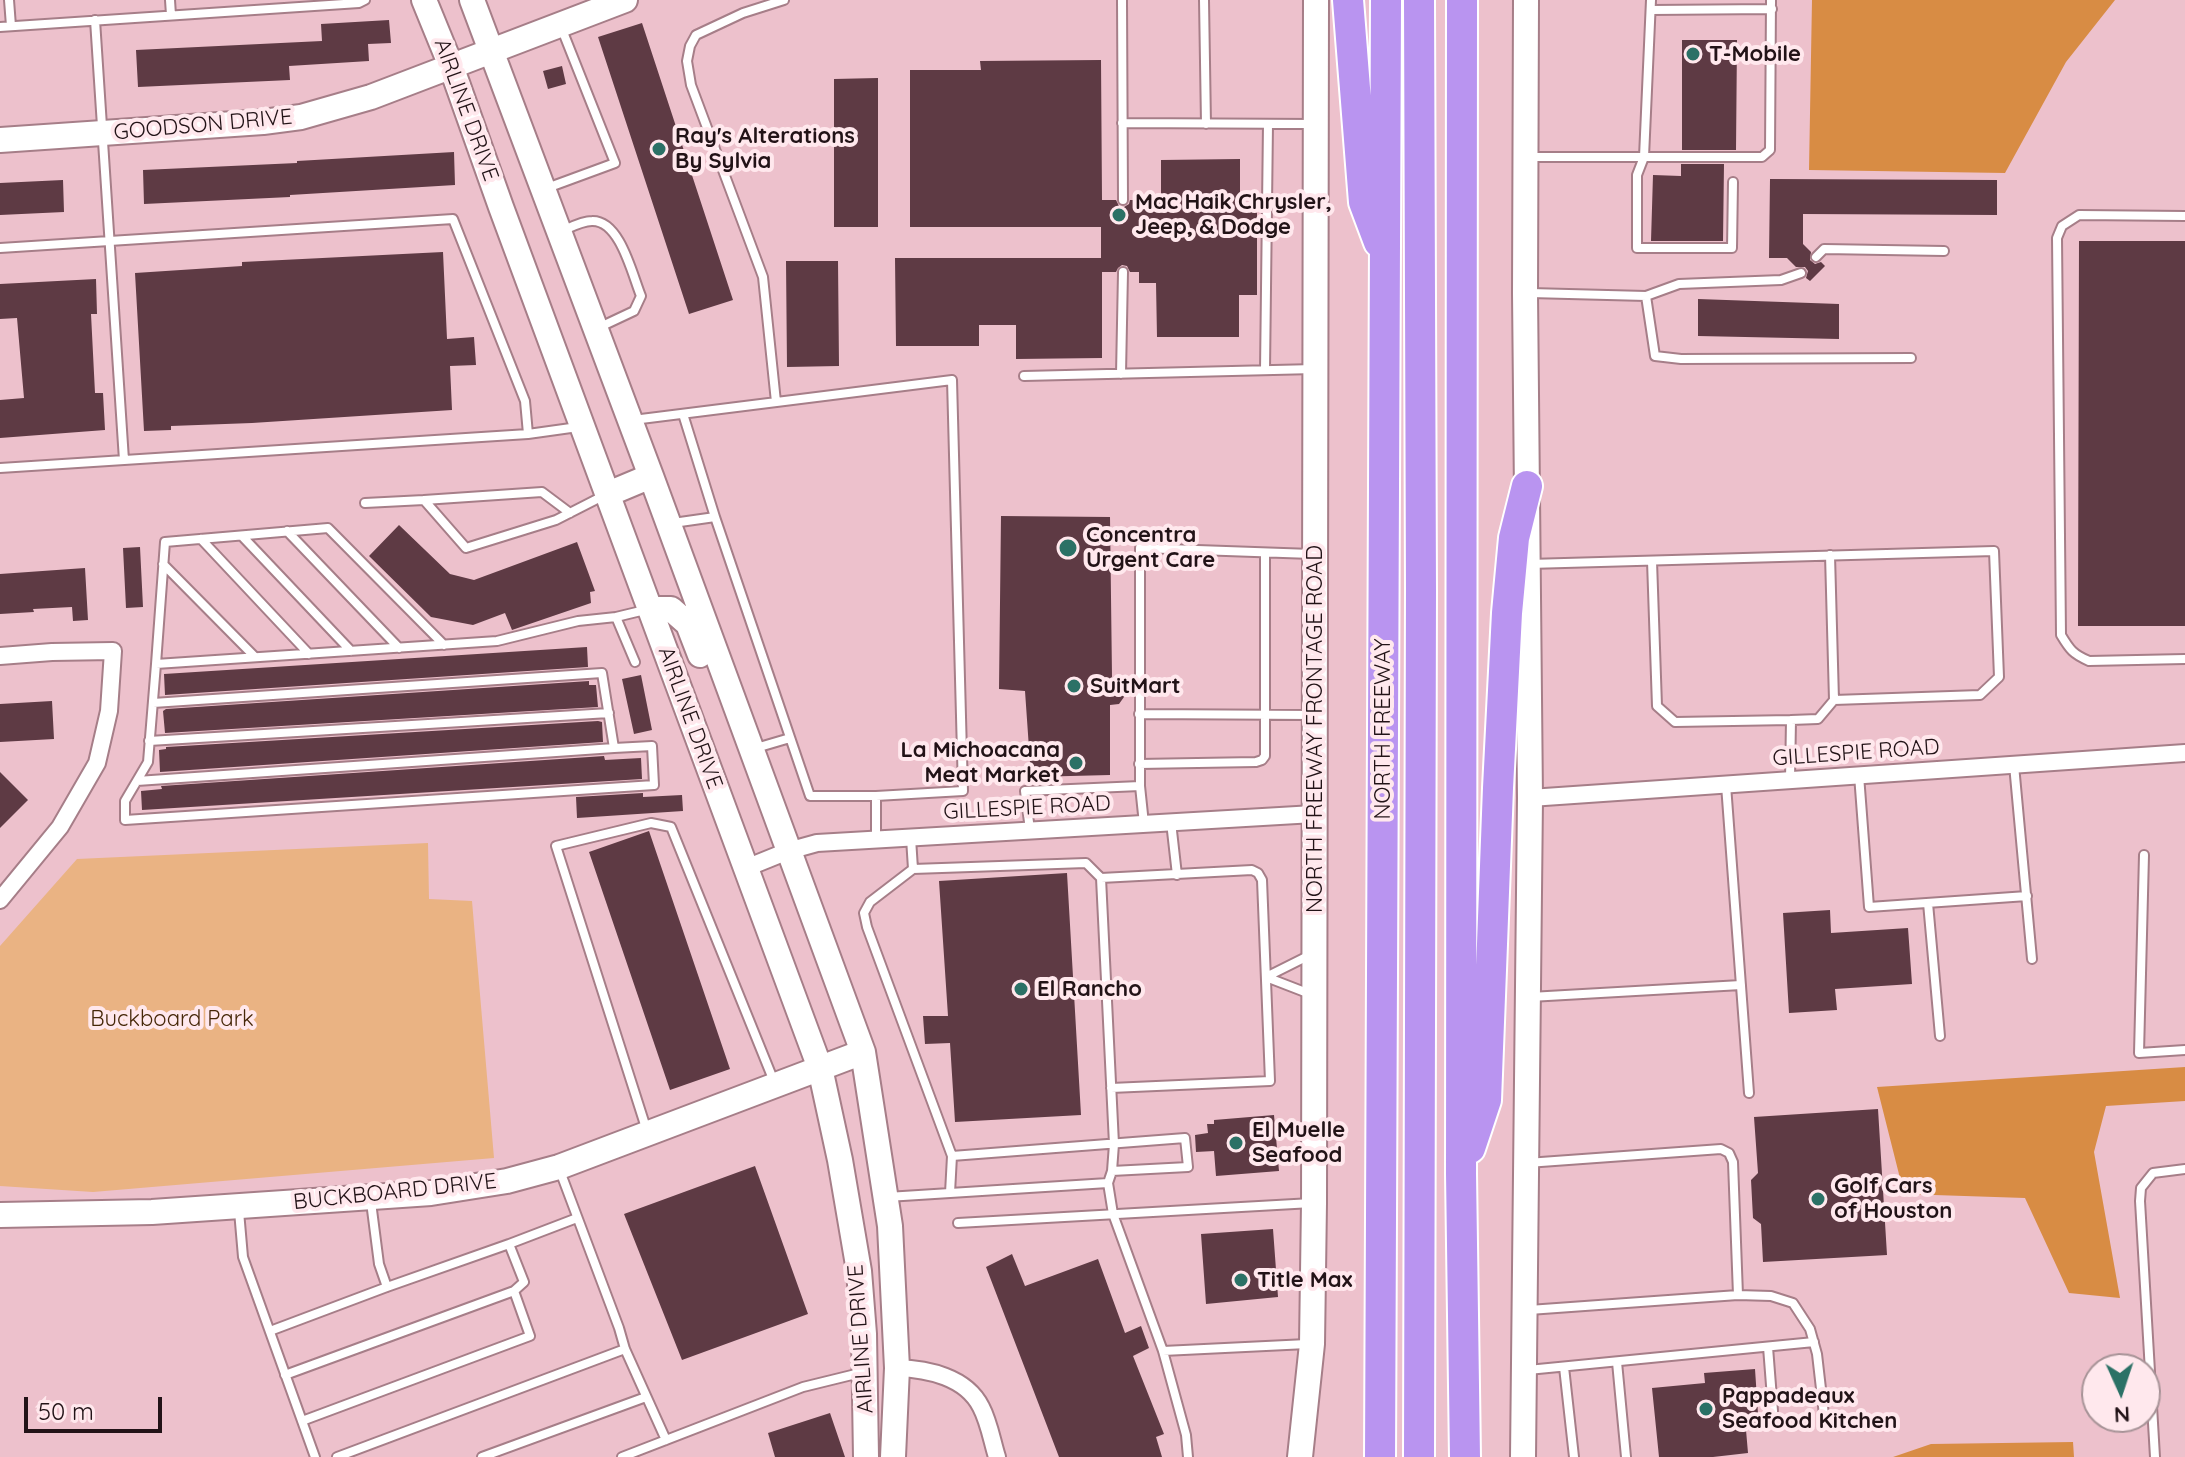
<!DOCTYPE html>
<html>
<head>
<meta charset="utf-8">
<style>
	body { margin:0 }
	#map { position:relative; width:2185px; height:1457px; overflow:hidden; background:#edc1cc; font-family:Quicksand,sans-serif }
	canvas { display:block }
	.north { position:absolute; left:2081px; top:1353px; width:80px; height:80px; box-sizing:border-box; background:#ffe8ed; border:2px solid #a79397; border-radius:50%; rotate:177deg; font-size:22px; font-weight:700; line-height:32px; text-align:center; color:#221317 }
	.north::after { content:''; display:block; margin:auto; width:28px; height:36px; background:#2b7166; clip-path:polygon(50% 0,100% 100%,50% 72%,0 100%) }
	.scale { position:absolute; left:24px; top:1397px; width:138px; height:36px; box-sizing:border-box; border:4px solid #221317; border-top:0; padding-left:10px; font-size:24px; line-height:28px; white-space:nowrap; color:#221317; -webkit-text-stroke:6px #ffe8ed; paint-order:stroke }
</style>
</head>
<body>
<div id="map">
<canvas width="2185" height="1457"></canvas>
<div class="north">N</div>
<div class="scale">50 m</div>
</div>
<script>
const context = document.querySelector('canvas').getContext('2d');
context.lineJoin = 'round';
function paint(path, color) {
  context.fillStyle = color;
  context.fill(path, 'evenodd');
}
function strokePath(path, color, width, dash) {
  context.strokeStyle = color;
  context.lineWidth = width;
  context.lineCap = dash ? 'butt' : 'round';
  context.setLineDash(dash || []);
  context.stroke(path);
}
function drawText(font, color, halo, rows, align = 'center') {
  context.font = font + ' Quicksand,sans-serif';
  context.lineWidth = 8;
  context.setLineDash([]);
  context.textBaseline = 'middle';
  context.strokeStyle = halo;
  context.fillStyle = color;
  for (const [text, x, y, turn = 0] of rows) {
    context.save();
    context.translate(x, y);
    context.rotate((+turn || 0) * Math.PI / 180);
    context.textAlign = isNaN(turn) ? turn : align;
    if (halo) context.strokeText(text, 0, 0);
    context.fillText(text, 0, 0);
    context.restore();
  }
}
paint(new Path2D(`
	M428,843L429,899L472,901L494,1158L93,1192L0,1186V946L77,859Z`), '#eab383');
paint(new Path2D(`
	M1812,0H2115L2066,62L2005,173L1809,170Z
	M2185,1067V1101L2106,1106L2094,1152L2120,1298L2069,1293L2025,1198L1904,1194L1877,1087Z
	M2073,1442L2074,1457H1893L1931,1444Z`), '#d88c44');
paint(new Path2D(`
	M389,20L391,43L368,44L369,61L289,66L290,80L138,87L136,50L322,41L321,24Z
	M642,23L733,300L689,314L598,37Z
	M1682,40H1737L1736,150H1682Z
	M1101,60L1102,200H1116L1119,206L1124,207L1129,204L1130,200H1161V160L1240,159V203H1257V295H1239V337H1157L1156,283H1139V272H1130L1127,266L1122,265L1118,268L1116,272H1102V358L1016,359V325H979V346H896L895,258H1101V227H910V70H981L980,61Z
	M562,66L566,84L548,89L543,71Z
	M878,78V227H834V79Z
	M454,152L455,185L290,195V197L144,204L143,170L297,163V161Z
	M1681,164H1724L1723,241H1651L1653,175L1681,176Z
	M1770,179L1997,180V215L1803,214V244L1811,252L1810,260L1815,264L1821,262L1825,266L1810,281L1806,278L1808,271L1805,267H1796L1787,258H1769Z
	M63,180L64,212L0,215V183Z
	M2079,241H2185V626H2078Z
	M443,252L447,339L474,337L476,365L450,366L452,410L252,423L171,426V430L144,431L135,273L242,266V262Z
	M786,261H838L839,366L787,367Z
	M96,279L97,314H91L95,393H103L105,430L0,438V400L24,398L17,318L0,319V284Z
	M1698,299L1839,304V339L1698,336Z
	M1001,516L1110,517L1112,677L1123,682L1124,697L1119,704L1110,705V775L1031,777L1025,691L999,689Z
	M399,525L450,574L474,580L577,542L595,591L590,592L591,603L512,630L505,613L473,625L431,617L369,556Z
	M140,547L143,607L126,608L123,548Z
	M85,568L88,620L73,621L72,607L33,609L34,612L0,614V574Z
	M587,647L588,667L165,695L164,674Z
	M641,675L652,730L634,734L622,679Z
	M589,681V685H596L598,707L165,733L163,711L166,709Z
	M52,701L54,739L0,742V704Z
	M598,721L602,722L603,742L160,772L159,750L166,749V747Z
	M604,756L605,760L641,758L642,779L142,810L141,791L162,789L161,786Z
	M0,772L28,800L0,828Z
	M643,793V797L682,795L683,811L577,818L576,797Z
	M649,831L730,1069L670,1090L589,852Z
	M1067,873L1081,1115L955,1122L950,1043L925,1044L923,1016H948L939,881Z
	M1830,910L1831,933L1908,928L1912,984L1835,989L1837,1010L1789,1013L1783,913Z
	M1878,1109L1887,1255L1763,1262L1761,1224L1753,1218L1751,1180L1758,1173L1754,1117Z
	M1274,1115L1279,1171L1216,1176L1214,1151L1196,1152L1195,1135L1208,1133L1207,1124H1214V1120Z
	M755,1166L808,1314L682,1360L624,1214Z
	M1273,1229L1278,1297L1206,1304L1201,1234Z
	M1012,1254L1025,1286L1098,1259L1125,1333L1141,1326L1149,1348L1133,1356L1164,1434L1156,1437L1162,1457H1059L986,1267Z
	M1755,1369L1759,1429L1746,1430L1748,1453L1713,1457H1659L1652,1388L1705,1383L1704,1373Z
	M830,1413L845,1457H775L768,1433Z`), '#5e3a44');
const lane = new Path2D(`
	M9,0L11,26
	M170,0L171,15
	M1122,0L1123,200
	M1204,0L1206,124
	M1651,0L1644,157L1637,175V248H1732L1733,182
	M1651,10L1772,9
	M95,20L124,460
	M0,27L359,3L365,0
	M1122,123L1315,124
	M1528,157H1762L1770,150L1771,0
	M547,188L615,163L561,27
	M2185,216L2079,215L2062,226L2057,238L2061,635C2070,650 2073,654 2089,661L2185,659
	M562,231C571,227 582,221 592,221C620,220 632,274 641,296L634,311L600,327
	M0,248L453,219L525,401L528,434
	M1816,257L1824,249L1944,251
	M1530,293L1646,296L1655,356L1681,359L1911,358
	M1646,296L1679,284L1781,280L1801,273
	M1265,370L1268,124
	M1121,374L1123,272
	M1024,376L1315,369
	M776,402L763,277L691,85L687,61L690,46L696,35L743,13L784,0
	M683,414L715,517
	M633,420L952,380L963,791L876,796V839
	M0,468L528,434L578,427
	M424,500L542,492L570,513
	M365,503L424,500L466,548L556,520L603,496
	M673,523L715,517L810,796H876
	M287,531L399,648
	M242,536L351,651
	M201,539L309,654
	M1830,555L1834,700
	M1652,561L1657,706L1675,722L1791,720
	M163,564L255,657
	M1529,564L1994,551L1999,677L1980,695L1834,700L1818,719L1791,720L1790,780
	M635,662L616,617L645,610
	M156,664L165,542L328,528L444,645
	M153,703L602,673L614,748L652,746L654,785L125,820V801L148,762L156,664L497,641L578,621L616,617
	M1139,714L1314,715
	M149,741L609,713
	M756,748L790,738
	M1139,764L1256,762L1262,760L1265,756V553
	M2014,765L2032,959
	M1859,775L1869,907L2027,896
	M137,781L614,748
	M1726,785L1749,1093
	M1140,786V548L1312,554
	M1171,822L1177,875
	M1030,830L1025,791L1140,786L1144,824
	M911,838L913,869
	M2144,855L2139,1053L2185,1050
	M1101,878L1114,1144L1112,1171L1108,1183L1113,1214L1163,1351L1186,1435L1188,1457
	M1928,903L1940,1036
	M1266,977L1310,955
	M1266,977L1310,994
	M1530,997L1741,985
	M647,1131L556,846L651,823L671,827L775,1084
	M952,1156L1185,1138L1188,1167L1112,1171
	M1527,1163L1721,1149L1729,1153L1733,1162L1738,1295
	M560,1171L619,1328L625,1349L666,1440
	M950,1193L952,1156L867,927L864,913L870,902L913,869L1086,863L1101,878L1252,870L1258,873L1262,880L1270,1081L1111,1088
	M887,1197L1108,1183
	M371,1202L379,1264L387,1287
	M239,1211L243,1257L315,1457
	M958,1223L1312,1203
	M509,1244L577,1218
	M1529,1310L1738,1295L1771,1296L1793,1303L1810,1329L1817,1354L1824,1415
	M270,1331L387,1287L509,1244L524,1282L514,1291L285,1375
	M1768,1347L1773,1411
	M1163,1351L1307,1344
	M1617,1362L1626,1457
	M1564,1367L1574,1457
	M1528,1370L1814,1342
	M302,1421L530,1336L514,1291
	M337,1457L625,1349
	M482,1457L646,1397
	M622,1457L803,1387L860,1373
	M2155,1457L2140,1201L2141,1188L2153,1173L2185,1169`);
const street = new Path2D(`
	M0,656L52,652L113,651L109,711L97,763L60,827L0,900
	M1530,798L2185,753
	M746,868L788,851L817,843L1314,814
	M897,1368C928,1369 966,1377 981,1407C989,1422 992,1441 997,1457`);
const secondary = new Path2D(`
	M424,0L451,66L501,207L820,1068L840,1160L859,1271L864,1334L866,1457
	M472,0L651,476L863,1052L890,1226L897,1368L893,1457
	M0,140L263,122L301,117L371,97L625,0
	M608,494L651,476
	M650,609H671L688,624L700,655
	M0,1215L152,1212L431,1193L507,1181L559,1167L863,1052
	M1300,1457L1312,1344L1314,1203L1316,0
	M1523,1457L1530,798L1525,293L1526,0`);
const highway = new Path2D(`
	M1348,0L1364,202L1379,242
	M1419,0L1421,589L1419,1457
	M1462,0L1461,1173L1465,1457
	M1470,1148L1486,1100L1498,788L1507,613L1514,538L1527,486
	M1380,1457L1386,0`);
strokePath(lane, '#a67e88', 12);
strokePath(street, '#a67e88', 20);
strokePath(secondary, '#a67e88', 28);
strokePath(highway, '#fff', 34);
strokePath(lane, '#fff', 8);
strokePath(street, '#fff', 16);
strokePath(secondary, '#fff', 24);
strokePath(highway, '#b994f0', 30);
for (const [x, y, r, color] of [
	[1693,54,8,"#2b7166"],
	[659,149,8,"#2b7166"],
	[1119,215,8,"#2b7166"],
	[1068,548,10,"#2b7166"],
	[1074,686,8,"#2b7166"],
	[1076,763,8,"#2b7166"],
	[1021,989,8,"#2b7166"],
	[1236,1143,8,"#2b7166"],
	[1818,1199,8,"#2b7166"],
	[1241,1280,8,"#2b7166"],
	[1706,1409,8,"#2b7166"]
]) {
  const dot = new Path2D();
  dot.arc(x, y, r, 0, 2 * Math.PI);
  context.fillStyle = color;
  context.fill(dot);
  strokePath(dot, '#ffe8ed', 3);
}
drawText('bold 22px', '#221317', '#ffe8ed', [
	["T-Mobile",1709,54],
	["Ray's Alterations",675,136],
	["By Sylvia",675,161],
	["Mac Haik Chrysler,",1135,202],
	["Jeep, & Dodge",1135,227],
	["Concentra",1086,535],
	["Urgent Care",1086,560],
	["SuitMart",1090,686],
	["La Michoacana",1060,750,"right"],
	["Meat Market",1060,775,"right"],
	["El Rancho",1037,989],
	["El Muelle",1252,1130],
	["Seafood",1252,1155],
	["Golf Cars",1834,1186],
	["of Houston",1834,1211],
	["Title Max",1257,1280],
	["Pappadeaux",1722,1396],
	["Seafood Kitchen",1722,1421]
], 'left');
drawText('22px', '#221317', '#ffe8ed', [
	["AIRLINE DRIVE",466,110,70],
	["GOODSON DRIVE",203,125,-5],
	["AIRLINE DRIVE",690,718,70],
	["NORTH FREEWAY FRONTAGE ROAD",1315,729,-90],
	["NORTH FREEWAY",1383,729,-90],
	["GILLESPIE ROAD",1856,753,-4],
	["GILLESPIE ROAD",1027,808,-3],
	["BUCKBOARD DRIVE",395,1192,-6],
	["AIRLINE DRIVE",861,1339,-94]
]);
drawText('22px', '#462708', '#ffe8ed', [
	["Buckboard Park",172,1019]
]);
</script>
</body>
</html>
